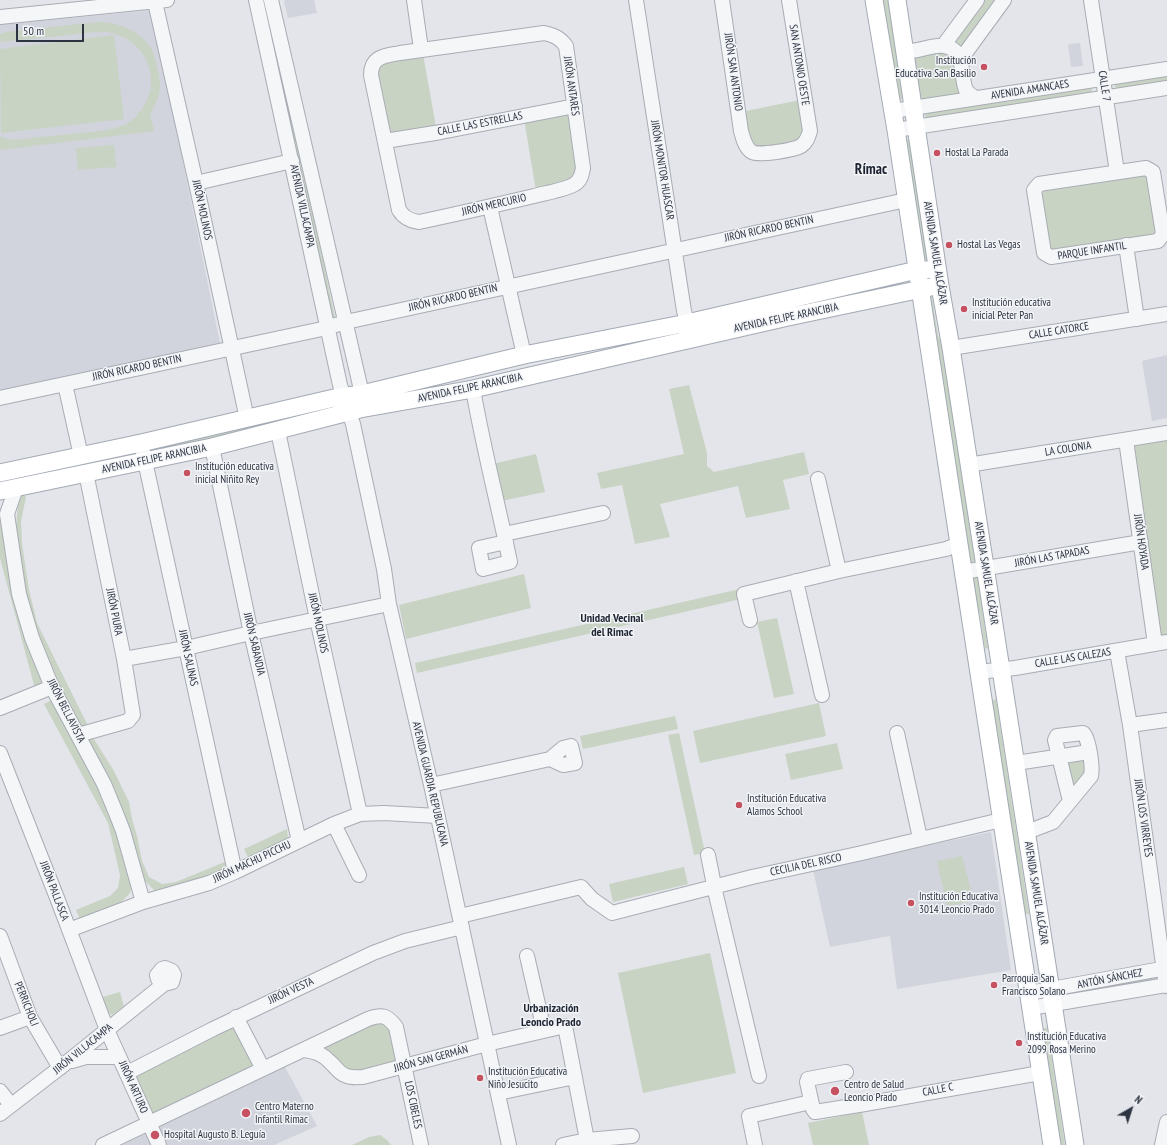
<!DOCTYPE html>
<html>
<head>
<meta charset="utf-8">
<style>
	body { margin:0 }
	#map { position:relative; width:1167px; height:1145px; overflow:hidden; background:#e3e5ea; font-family:"PT Sans Narrow",sans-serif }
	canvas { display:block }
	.north { position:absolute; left:1111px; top:1089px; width:40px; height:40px; -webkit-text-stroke:3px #f2f4f7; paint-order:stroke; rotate:39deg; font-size:11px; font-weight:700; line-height:16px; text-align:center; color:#2c3341 }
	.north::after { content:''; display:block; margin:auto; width:14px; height:18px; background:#2c3341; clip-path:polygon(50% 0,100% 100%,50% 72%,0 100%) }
	.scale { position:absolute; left:16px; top:24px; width:68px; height:18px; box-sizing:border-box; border:2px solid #2c3341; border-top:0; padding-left:5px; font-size:12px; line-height:14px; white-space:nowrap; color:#2c3341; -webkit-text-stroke:3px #f2f4f7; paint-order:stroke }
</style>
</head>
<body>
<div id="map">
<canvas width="1167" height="1145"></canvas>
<div class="north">N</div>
<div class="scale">50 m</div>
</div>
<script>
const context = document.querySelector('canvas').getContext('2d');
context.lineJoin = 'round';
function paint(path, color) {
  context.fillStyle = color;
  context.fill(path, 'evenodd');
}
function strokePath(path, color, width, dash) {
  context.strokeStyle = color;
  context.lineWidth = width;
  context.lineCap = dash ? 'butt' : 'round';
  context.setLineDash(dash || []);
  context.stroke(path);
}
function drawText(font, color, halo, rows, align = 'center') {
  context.font = font + ' "PT Sans Narrow",sans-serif';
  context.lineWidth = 3;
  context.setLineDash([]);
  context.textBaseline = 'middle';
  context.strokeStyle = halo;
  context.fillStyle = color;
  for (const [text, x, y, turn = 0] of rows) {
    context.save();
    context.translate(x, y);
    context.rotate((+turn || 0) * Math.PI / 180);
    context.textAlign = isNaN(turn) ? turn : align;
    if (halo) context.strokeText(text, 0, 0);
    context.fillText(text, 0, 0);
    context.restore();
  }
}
paint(new Path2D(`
	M285,0H314L317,13L288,18L284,2Z
	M152,10L220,343L0,391V25Z
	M1080,43L1083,66L1071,67L1068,44Z
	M1167,355V418L1152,421L1142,361Z
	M991,832L1011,970L897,989L890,936L830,947L813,870Z
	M284,1065L317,1126L274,1145H122L161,1126V1123Z`), '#d1d4dc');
paint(new Path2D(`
	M261,0H267L335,317L329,318Z
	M878,0H888L903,97L901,100L899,98Z
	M981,0H998L962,50L951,41Z
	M97,22C118,22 140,30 152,50C155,56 156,64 158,70C162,89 160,98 150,114L154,131L0,150V137L14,140C37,137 59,135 81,133C96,131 113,131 126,124C139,117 150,99 151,85C153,58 133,35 106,32C95,31 81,34 70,35C47,37 23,40 0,42V34L6,32Z
	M114,35L124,119L1,133L0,49Z
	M943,50L955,56L963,94L924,100L919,97L910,56Z
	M423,54L436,127L390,135L374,66L378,61Z
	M1167,73V83L1117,89L1115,87L1116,81Z
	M1089,86L1092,89L1091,93L927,119L925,116V112Z
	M800,100L805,130L802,137L797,141L759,149L753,147L741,112Z
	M568,112L577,178L536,191L524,119Z
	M904,138H906L909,140L928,257L926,260L924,261Z
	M114,145L116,167L78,170L76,148Z
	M1148,173L1158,236L1050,253L1040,189Z
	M927,297H932L938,336L942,343L988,648L985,649L980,614L974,606Z
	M689,385L707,453V466L714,472L804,452L809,474L783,480L790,509L746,518L738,486L660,504L670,537L635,544L622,485L601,489L597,473L684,454L669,389Z
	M280,417L281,424L151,451L150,446Z
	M1167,438V637H1161L1158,634L1131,442Z
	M536,454L545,492L501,501L492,464Z
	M22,494L26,497L21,521L22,544L29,590L37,623L88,726L81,728L42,653L21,589L16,528L18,502Z
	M0,516L10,569L46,685H34L0,558Z
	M524,574L531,608L406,639L399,605Z
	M740,589L741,599L417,673L415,663Z
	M777,618L794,694L774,698L757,622Z
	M55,698L99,779L133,880L130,893L119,904L80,919L76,910L110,896L118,888L120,875L108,823L44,704Z
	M996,699L1029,914H1022L988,702Z
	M819,703L826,736L700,763L693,731Z
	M675,716L678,729L583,749L580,736Z
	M679,733L705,853L694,855L668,735Z
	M92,736L114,771L129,802L132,819L137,836L142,861L149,877L162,884L176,882L227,861L230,871L156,892L145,881L125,817L88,739Z
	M837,743L843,769L791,780L785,754Z
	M1086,758L1089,773L1072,788L1065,761Z
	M287,829L288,840L249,859L244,849Z
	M962,856L974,901L947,906L937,861Z
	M684,867L688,884L613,902L609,884Z
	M710,953L736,1073L643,1093L618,973Z
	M1151,976L1153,982L1056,998L1055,991Z
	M120,992L124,1006L112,1015L108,1013L102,997Z
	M382,1023L391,1029L398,1062L358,1072H348L323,1048L373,1024Z
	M233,1025L255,1066L153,1118L133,1077Z
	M1040,1028H1047L1065,1145H1058Z
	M862,1112L869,1145H813L808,1123Z
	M380,1135L387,1140L391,1145H352L369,1137Z`), '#c8d3c4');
const minor = new Path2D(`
	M256,0L340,385L353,424L384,569L389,604L431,785L509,1145
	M271,0L362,394L361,403
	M414,0L421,49
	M636,0L684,311L690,333
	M722,0L741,131C743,138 745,148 752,152C759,156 794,150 801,146C807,142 808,137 810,131L789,0
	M1091,0L1117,172
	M155,2L196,183L247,419
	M0,17L167,0
	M544,33C554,35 560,38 566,46L583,168C582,174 581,180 575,184C565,190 545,193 534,196C496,205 457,214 419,222C410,221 404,218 399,210L371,75C371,56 385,56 400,53Z
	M904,46L910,51C921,51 934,44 944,46C966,49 960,72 965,87C966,93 971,95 976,98
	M943,46L977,0
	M961,59L1004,0
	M893,111L1167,69
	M896,130L1167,88
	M385,141L441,132L575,106
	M1146,168L1153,172L1163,234L1158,241L1051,257L1044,253L1034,190L1039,184Z
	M196,183L292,161
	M490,207L524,355
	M1126,245L1137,319
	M951,348L1167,314
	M65,384L81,456
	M473,389C483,447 498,504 510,562L483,569L479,548L506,542
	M0,398L322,329L346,322L906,200
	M278,431L317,619L360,814
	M1126,440L1155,644
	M212,447L251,633L299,841
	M143,452L235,872
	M968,465L1167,433
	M818,479L839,571
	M16,488L7,514L19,594L32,638L52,687L104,784L116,813L123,831L143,902
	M504,534L603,513
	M963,572L1141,542
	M796,581L822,695
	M750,620L744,594L839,571L946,549L959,544
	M1117,651L1130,725L1166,986
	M124,659L186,648L251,633L389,604
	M978,672L1015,668L1167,642
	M0,708L52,687
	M1130,725L1167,720
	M897,733L920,838
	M78,735L128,721L133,715L124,659L86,473
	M0,753L59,903L107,1030L159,1145
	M1016,763L1089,752
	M431,785L550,759L563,748L571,746L575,763L563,765L550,759
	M334,824L359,875
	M1027,832L1053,822L1091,776C1093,768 1089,738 1083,733L1057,736L1055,740L1070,801
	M708,855L716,895L759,1076
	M460,916L581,887L592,899L612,913L752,877L862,853L1001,820
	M69,930L143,902L209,883L235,872L334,824L360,814L384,813L438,816
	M0,936L30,1017L60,1068
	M527,956L544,1030
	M1029,993L1167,968
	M1030,1008L1167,985
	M236,1017L263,1069
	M0,1028L30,1017
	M304,1050C314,1051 323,1054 330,1062C336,1067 339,1074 347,1076C352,1078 358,1077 363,1077L487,1044L565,1026L587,1140
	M72,1061L86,1057H119
	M846,1072L808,1079L807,1082L813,1109L815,1112L865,1104L1040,1073
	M127,1073L213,1029L373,953L405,941L462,927
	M0,1091L11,1105
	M498,1093L575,1077
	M0,1114L66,1063L164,984L172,982L174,975L172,971L165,968L162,969L157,975L158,979L164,984
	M103,1145L368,1019C382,1014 387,1015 396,1027L421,1145
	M563,1145L587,1140L632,1136
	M755,1145L749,1116L811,1102
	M1162,1145L1167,1122`);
const major = new Path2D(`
	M874,0L896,130L959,544L1052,1145
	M897,0L940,286L951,348L1075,1145
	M0,473L141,443L334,398L362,394L524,355L687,323L917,270H927
	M0,491L212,447L360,409L473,389L788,317L931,287`);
strokePath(minor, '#a8acb4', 16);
strokePath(major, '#a3aab5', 19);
strokePath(minor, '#f5f6f8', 14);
strokePath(major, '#fff', 17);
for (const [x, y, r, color] of [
	[984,67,4,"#c55161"],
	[937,153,4,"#c55161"],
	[949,245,4,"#c55161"],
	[964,309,4,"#c55161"],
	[187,473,4,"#c55161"],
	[739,805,4,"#c55161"],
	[911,903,4,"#c55161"],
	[994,985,4,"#c55161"],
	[1019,1043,4,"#c55161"],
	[480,1078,4,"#c55161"],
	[835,1091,5,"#c55161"],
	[246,1113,5,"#c55161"],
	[155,1135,5,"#c55161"]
]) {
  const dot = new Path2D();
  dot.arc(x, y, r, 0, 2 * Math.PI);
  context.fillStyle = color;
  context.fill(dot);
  strokePath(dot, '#f2f4f7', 1.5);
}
drawText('11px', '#2c3341', '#f2f4f7', [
	["Institución",976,61,"right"],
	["Educativa San Basilio",976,74,"right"],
	["Hostal La Parada",945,153],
	["Hostal Las Vegas",957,245],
	["Institución educativa",972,303],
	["inicial Peter Pan",972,316],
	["Institución educativa",195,467],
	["inicial Niñito Rey",195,480],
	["Institución Educativa",747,799],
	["Alamos School",747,812],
	["Institución Educativa",919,897],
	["3014 Leoncio Prado",919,910],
	["Parroquia San",1002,979],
	["Francisco Solano",1002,992],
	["Institución Educativa",1027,1037],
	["2099 Rosa Merino",1027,1050],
	["Institución Educativa",488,1072],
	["Niño Jesucito",488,1085],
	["Centro de Salud",844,1085],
	["Leoncio Prado",844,1098],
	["Centro Materno",255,1107],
	["Infantil Rímac",255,1120],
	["Hospital Augusto B. Leguía",164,1135]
], 'left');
drawText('11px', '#2c3341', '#f2f4f7', [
	["SAN ANTONIO OESTE",799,65,81],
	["JIRÓN SAN ANTONIO",733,72,82],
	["JIRÓN ANTARES",571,86,82],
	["CALLE 7",1104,86,81],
	["AVENIDA AMANCAES",1030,90,-9],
	["CALLE LAS ESTRELLAS",480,124,-11],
	["JIRÓN MONITOR HUASCAR",662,170,81],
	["JIRÓN MERCURIO",494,205,-13],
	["AVENIDA VILLACAMPA",302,206,78],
	["JIRÓN MOLINOS",202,210,78],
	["JIRÓN RICARDO BENTIN",769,229,-12],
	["PARQUE INFANTIL",1092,251,-9],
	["AVENIDA SAMUEL ALCÁZAR",935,253,81],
	["JIRÓN RICARDO BENTIN",453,298,-13],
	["AVENIDA FELIPE ARANCIBIA",786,318,-12],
	["CALLE CATORCE",1059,331,-9],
	["JIRÓN RICARDO BENTIN",137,368,-12],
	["AVENIDA FELIPE ARANCIBIA",470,388,-12],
	["LA COLONIA",1068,449,-9],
	["AVENIDA FELIPE ARANCIBIA",154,459,-12],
	["JIRÓN HOYADA",1141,542,82],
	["JIRÓN LAS TAPADAS",1052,557,-10],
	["AVENIDA SAMUEL ALCÁZAR",986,573,81],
	["JIRÓN PIURA",114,612,79],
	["JIRÓN MOLINOS",318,623,78],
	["JIRÓN SABANDIA",254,644,77],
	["JIRÓN SALINAS",188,658,78],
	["CALLE LAS CALEZAS",1073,658,-9],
	["JIRÓN BELLAVISTA",66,711,63],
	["AVENIDA GUARDIA REPUBLICANA",430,784,77],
	["JIRÓN LOS VIRREYES",1143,818,82],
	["JIRÓN MACHU PICCHU",252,862,-25],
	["CECILIA DEL RISCO",806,865,-12],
	["JIRÓN PALLASCA",54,891,69],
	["AVENIDA SAMUEL ALCÁZAR",1036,893,81],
	["ANTÓN SÁNCHEZ",1110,979,-11],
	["JIRÓN VESTA",291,991,-25],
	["PERRICHOLI",26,1004,68],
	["JIRÓN VILLACAMPA",83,1049,-39],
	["JIRÓN SAN GERMÁN",431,1059,-15],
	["JIRÓN ARTURO",133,1087,66],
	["CALLE C",938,1090,-11],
	["LOS CIBELES",413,1105,78]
]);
drawText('bold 12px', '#1e2432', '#f2f4f7', [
	["Unidad Vecinal",612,619],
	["del Rimac",612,633],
	["Urbanización",551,1009],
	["Leoncio Prado",551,1023]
]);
drawText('bold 15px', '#1e2432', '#f2f4f7', [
	["Rímac",871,170]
]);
</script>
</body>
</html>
